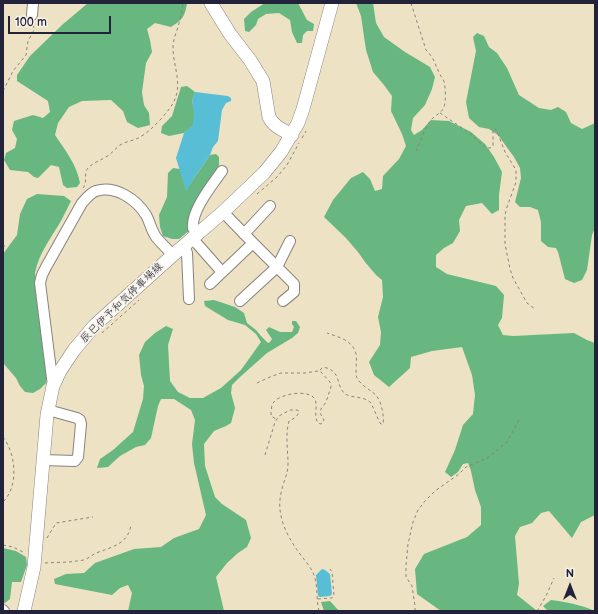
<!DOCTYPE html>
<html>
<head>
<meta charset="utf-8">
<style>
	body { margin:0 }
	#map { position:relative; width:598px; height:614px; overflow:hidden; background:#ede2c3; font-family:"Balsamiq Sans",sans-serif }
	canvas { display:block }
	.frame { position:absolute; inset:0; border:4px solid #22223b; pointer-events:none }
	.north { position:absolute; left:550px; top:566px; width:40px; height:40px; -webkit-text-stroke:3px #f7f3e8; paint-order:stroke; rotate:0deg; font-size:11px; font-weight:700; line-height:16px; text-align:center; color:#22223b }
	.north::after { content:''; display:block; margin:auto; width:14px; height:18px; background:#22223b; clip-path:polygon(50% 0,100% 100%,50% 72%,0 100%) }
	.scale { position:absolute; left:8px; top:16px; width:103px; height:18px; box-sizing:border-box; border:2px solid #22223b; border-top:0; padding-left:5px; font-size:12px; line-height:14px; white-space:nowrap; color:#22223b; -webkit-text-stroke:3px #f7f3e8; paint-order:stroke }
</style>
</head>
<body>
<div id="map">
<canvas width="598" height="614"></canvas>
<div class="frame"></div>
<div class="north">N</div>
<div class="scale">100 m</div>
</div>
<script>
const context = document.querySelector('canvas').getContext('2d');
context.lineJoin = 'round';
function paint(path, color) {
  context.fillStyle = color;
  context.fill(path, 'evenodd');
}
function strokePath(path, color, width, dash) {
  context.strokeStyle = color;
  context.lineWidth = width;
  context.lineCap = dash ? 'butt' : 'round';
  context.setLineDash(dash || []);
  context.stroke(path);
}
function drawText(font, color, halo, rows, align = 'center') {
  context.font = font + ' "Balsamiq Sans","Klee One",sans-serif';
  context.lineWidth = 3.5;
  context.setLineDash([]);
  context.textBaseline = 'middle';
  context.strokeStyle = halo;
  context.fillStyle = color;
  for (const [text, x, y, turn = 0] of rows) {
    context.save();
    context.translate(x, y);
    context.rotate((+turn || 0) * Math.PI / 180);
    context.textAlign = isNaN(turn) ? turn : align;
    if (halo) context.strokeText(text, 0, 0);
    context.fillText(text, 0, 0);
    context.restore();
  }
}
paint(new Path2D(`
	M88,3H187C185,17 182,20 171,27L155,23L147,29L150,40L152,52L146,63L142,92L144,105L149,113L150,125L138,128L127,122L123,111L111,100L82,101L69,107L58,123L55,135C65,150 77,165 80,183L77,187L67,188L63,185L59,167L51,165L38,178L34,177L28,172L10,170L4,160L6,153L15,148L17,139L12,130L14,121L33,115L43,118L50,112L48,101L17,81V75L30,56L62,25Z
	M265,3H298L307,20L314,24L313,31H307L303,35L302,43H297L292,32L290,20L279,13L266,14L258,19L256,25L249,32L245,31L244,19L251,12Z
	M356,3H373L376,23L384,37L405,52L430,67L435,77L432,89L425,105L413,118L411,130L414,135L422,130L431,120L449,121L471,132L485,144L494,157L502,172L499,195V210L492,214L482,203L466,206L459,220L460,231L453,243L444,248L436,255V267L447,274L496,286L504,295L502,318L498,325L503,335L513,336L574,333L587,340L595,343V515L581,522L572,538L549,511L541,513L532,523L520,527L515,536L519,584L517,595L536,610L534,611H441L417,594L415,569L424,554L467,537L481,525V507L475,490L471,471L468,463L463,464L458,472L451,477L445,472L455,450L463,425L473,414L475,395L472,375L462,347L432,351L411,357L410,368L389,387L374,375L369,362L380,345L381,332L378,317L383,297L382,280L376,275L365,262L358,252L346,238L324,217L333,200L351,178L363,172L370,179L375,191L382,189L383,176L399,159L406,146L402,134L391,111L392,96L384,85L373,72L366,50L361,16Z
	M477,33L484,36L489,47L497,53L507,68L519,95L539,108L551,110L558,107L566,112L571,123L582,129L595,123V228L592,235L587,270L582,280L574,283L565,279L558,252L556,248L548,247L541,241V222L538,210L530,207H520L515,202L521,178L520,168L514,157L498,135L489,129L479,127L469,118L466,102L476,51L473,37Z
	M187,86L195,92L192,101L194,109V125L184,133L169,136L161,133L162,126L172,116L181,87Z
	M216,154L219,157V165L216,173L190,230L179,239H172L163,236L160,227L159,215L167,197L168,173L173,168L180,169L186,190L194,178L210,155Z
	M37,194L64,196L71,201C68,207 65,213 62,219C52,237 39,252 35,273L44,336L46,374V383L40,389L33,393L25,392L20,386L16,378L3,363V254L17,235L20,214L27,199Z
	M214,300L235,307L244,313L247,323L256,330L261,336L268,343L270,342L272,339L266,330L269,327L280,332H292L294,327L292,324V321H296L300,327L298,333L292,338L267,353L240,377L232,385L231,393L235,408L231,423L226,426L214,431L204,444L205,466L215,497L222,504L246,520L251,538L247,547L238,553L227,563L216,577L224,611H128L132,593L128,585L120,588L112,595L55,584L54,579L66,574L84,573L95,563L134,549L161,547L174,538L199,529L206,515L194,463L192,444L195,420L191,410L174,399H161L158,406L151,438L145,445L136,447L120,456L108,467L97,468L100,459L113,450L133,432L143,399L144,386L141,375L139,355L145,342L155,333L166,326L173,329L168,345L170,381L178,392L190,398H203L221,388L241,370L261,342L256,334L245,325L228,320L205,306L204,301Z
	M3,548L16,551L26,557L27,565L21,582H12L10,599L5,603L3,602Z
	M551,600C566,602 582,605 595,611H548L543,606Z
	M330,601L339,611H324L321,602Z`), '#68b680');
paint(new Path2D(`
	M195,92L228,96L231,98V101L226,103L222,110L218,141L213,147L210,155L194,178L186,191L176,158L184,133L193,125L194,110L192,101Z
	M322,569L325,570L330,574L332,594L330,596L320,597L318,596L316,575Z`), '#58bed5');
const minor = new Path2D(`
	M32,15L33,3
	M223,212L253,243L294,284V292L283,301
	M197,234L193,228C191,211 212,185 222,171
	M244,234L270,206
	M192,238L222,272
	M184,245L187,253L189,299
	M210,284L253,243
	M240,301L277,267L290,241
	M53,386L40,283L42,275L46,267L82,203C86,199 90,193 96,191C115,185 136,199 146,215C150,222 151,230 156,237C161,243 167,249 173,255
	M43,460L75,461L78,457L81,424L80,420L77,418L48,410
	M3,610L4,611`);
const major = new Path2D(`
	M211,3L212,5L230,34L250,60L263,81L269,117C274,127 283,130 292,135
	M24,611L34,567L47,415L53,386L60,371L74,350L95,325L173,255L223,212L264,173L281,152L298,123L303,109L332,3`);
strokePath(minor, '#88827f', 12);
strokePath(major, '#88827f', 14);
strokePath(new Path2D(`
	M411,3L426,50C435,59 434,63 440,74C440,76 442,77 443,79C446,85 446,101 444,107C442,113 435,115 431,120C424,129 421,141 416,151
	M3,91L13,71L26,55L28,41L34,30L33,23
	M440,113L468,132L486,148H490L493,146V129H496L505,152L516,170V182L507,207L505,215V244L510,269L513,278L523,296L527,303L535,309
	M302,138L306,131
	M83,188C88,182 83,174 88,168C94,162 102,160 109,155C113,152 116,148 120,145C126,141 134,141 140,137C150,132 171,110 175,99C182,82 173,65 173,48C173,41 175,36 177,30C180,21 182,12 183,3
	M257,194L277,177L287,165L299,143
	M3,244L5,247
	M102,333L139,300
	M320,370L323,367C342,371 335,383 344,393C351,399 363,395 371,403L380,423L381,424H383C384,419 383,414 382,409C378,390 369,393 359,381C356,378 356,374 356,369C356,364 357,359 356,354C353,340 338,337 327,333
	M257,383L270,377L281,373H305L318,371H320L330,382L331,387L326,402L321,409L320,413L324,420L323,423L321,424L318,423C317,421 316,419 316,417C315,411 318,403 314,398C307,389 279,394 273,403C271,407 271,412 271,416L276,419
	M3,437C16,454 19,486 3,502
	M265,455L275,422L279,416L290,410H297L299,411C298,417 293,419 289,421C285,435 288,450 288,464C288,471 286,476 284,482C281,491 279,501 280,509C281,525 291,542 300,554C305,561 311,567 314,575C318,586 316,599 319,611
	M47,538L56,523L93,517
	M3,545L13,547L25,553
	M45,563C55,562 66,563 76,561C80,561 85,560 88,558C91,557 93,554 96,553C112,547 128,544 131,525
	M318,599L332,598L334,596L332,572L330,569
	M415,611V606L412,586L406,577V565L408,544L413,522L418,510L425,501L435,491L459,474L466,467L489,457L507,442L519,420
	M537,611L546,596L554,578`), '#88827f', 1, [3, 3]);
strokePath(minor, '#fff', 10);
strokePath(major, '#fff', 13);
drawText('11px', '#22223b', '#f7f3e8', [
	["辰巳伊予和気停車場線",122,303,-44]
]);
</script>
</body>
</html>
